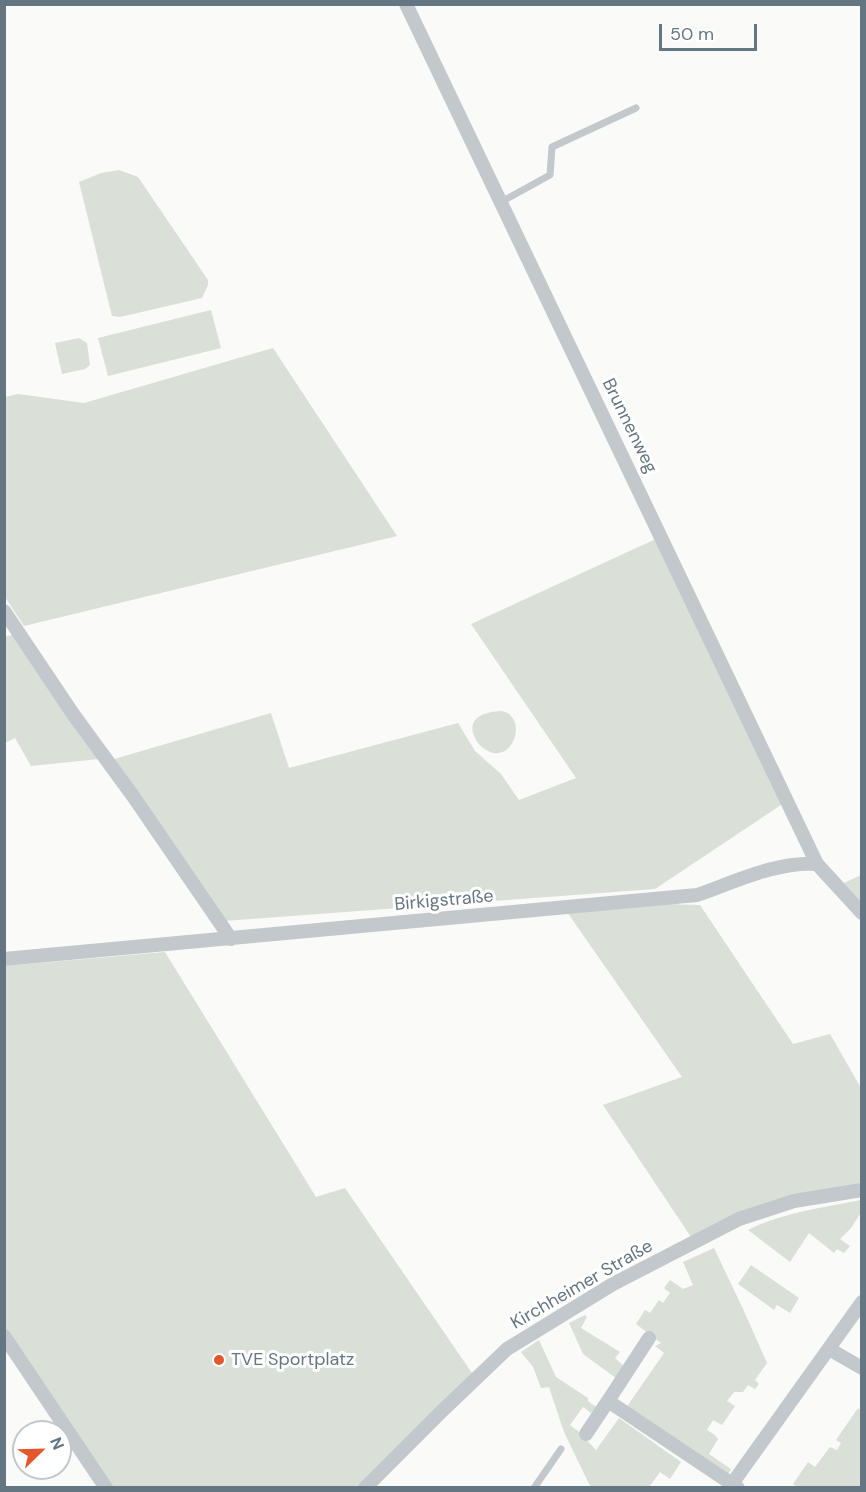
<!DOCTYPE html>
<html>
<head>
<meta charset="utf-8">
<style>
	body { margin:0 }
	#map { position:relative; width:866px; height:1492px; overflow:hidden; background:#fafaf8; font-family:"DM Sans",sans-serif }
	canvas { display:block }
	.frame { position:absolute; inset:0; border:6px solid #657683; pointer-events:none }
	.north { position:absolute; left:12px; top:1420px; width:60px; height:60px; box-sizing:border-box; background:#fff; border:2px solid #c1c8cd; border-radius:50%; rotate:67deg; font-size:16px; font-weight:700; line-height:24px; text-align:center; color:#657683 }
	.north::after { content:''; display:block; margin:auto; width:21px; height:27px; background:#e4572e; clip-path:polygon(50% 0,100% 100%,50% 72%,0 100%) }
	.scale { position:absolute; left:659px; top:24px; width:98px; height:27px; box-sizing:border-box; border:3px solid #657683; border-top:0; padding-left:8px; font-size:18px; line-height:21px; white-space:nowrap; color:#657683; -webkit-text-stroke:4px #fff; paint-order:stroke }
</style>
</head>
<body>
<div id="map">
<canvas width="866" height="1492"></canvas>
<div class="frame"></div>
<div class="north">N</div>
<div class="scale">50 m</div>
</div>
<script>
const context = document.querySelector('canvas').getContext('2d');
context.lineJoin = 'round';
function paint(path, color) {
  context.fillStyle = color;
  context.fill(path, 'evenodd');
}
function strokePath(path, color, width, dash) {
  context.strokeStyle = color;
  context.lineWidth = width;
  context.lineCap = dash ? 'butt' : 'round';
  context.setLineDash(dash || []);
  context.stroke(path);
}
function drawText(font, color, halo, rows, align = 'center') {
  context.font = font + ' "DM Sans",sans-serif';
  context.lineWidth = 6;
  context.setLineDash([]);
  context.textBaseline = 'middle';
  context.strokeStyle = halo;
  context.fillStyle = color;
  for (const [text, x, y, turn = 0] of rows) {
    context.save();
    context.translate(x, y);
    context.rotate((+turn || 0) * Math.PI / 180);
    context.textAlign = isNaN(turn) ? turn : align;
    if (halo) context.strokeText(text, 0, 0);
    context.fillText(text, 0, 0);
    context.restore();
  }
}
paint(new Path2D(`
	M119,170L138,177L208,280V285L202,298L120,317L112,316L79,182L101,173Z
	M211,310L221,348L108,376L98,338Z
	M79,338L87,343L90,365L85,369L62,374L55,343Z
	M273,348L397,536L24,626L5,597V397L18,394L84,403Z
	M658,538L784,803L655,889L224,921L111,760L271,713L289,768L458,723L475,751L501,774L519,800L576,778L471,624Z
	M12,635L99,759L31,766L15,738L5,743L4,637Z
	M501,711C530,715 513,770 483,748C478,744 475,739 473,733C469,715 488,712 501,711Z
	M861,875V902L844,883Z
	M665,904L700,905L793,1044L830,1034L861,1088V1184L691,1237L603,1105L682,1077L567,912Z
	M165,952L316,1197L345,1188L474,1376L357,1487H113L5,1329V966Z
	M861,1200V1215L860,1214L851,1228L840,1239L850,1246L844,1253L837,1249L834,1253L809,1233L790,1262L748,1230C785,1212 821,1208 861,1200Z
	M714,1248L743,1309L767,1363L755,1380L759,1384L755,1389L748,1385L743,1392H734L727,1401L735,1406L722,1425L713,1420L707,1430L715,1435L718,1439L709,1454L731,1469L728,1475L626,1408L664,1353L655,1346L661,1343L636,1324L645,1310L650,1313L659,1300L663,1303L670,1293L664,1288L670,1280L683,1289L693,1285L683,1262Z
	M751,1265L799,1298L790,1313L777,1305L774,1310L738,1284Z
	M585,1315L587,1317L581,1328L620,1352L615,1358L625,1367L616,1378L583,1354L569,1323Z
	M539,1340L556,1377L588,1398V1401L596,1407L591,1413L583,1407L570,1425L578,1431L596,1450L619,1418L681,1462L670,1479L660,1472L649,1487H589L590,1486L564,1432L549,1387L541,1388L533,1367L521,1352Z
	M858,1408L862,1412L861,1487H797L793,1484L808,1462L815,1467L830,1447L837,1450L841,1443L836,1440Z`), '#dadfd7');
strokePath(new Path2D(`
	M501,202L550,175L552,147L636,108
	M534,1488L561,1449`), '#c3c8cc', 7);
strokePath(new Path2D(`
	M406,4L817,864L862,913
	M4,611L73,714L133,796L231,939
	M4,959L697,895C735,882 777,861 817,864
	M4,1336L106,1488
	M649,1338L608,1401L738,1488
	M829,1349L862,1368
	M586,1434L608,1401
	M365,1488L441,1412L507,1349L613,1284L739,1219L794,1201L862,1190
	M729,1488L862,1302`), '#c3c8cc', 14);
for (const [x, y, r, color] of [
	[219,1360,6,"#e4572e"]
]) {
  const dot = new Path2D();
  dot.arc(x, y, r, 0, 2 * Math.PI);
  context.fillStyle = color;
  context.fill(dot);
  strokePath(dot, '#fff', 2);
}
drawText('18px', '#657683', '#fff', [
	["Brunnenweg",629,426,64],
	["Birkigstraße",444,901,-5],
	["Kirchheimer Straße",582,1285,-30]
]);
drawText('18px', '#657683', '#fff', [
	["TVE Sportplatz",231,1360]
], 'left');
</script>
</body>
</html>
